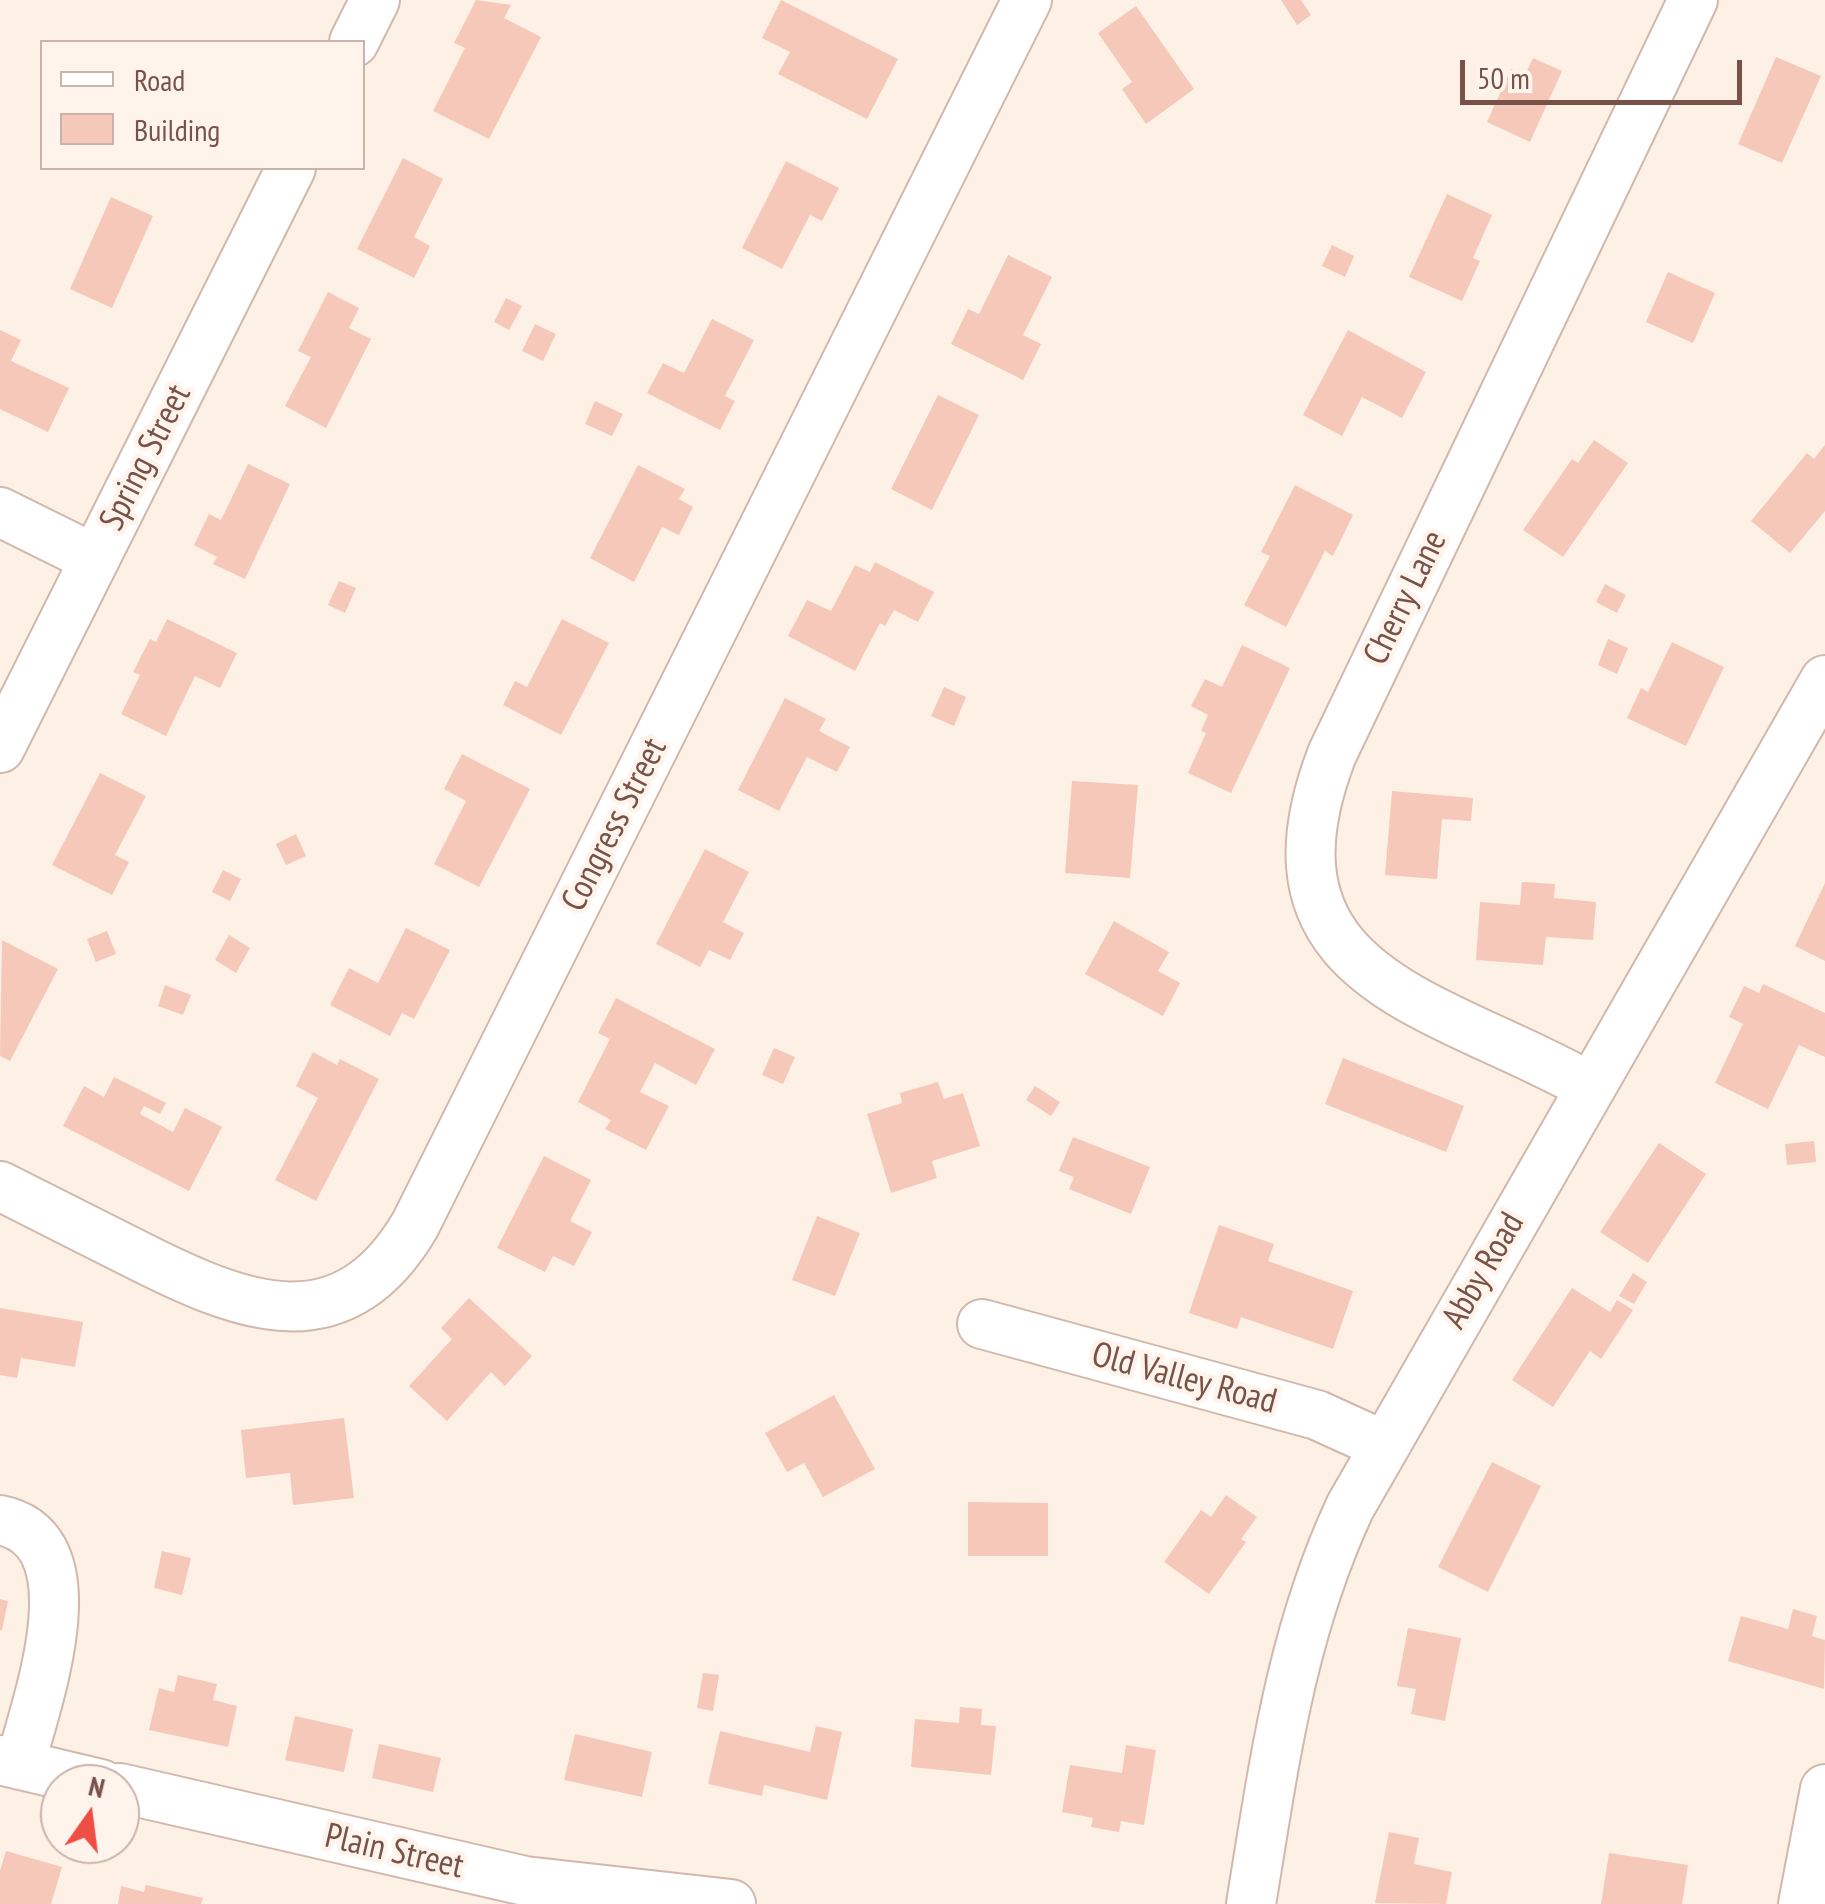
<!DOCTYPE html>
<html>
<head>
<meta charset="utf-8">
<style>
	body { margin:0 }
	#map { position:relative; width:1825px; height:1904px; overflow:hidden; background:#fdf0e4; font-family:"PT Sans Narrow",sans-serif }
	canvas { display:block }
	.legend { position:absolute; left:40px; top:40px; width:325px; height:130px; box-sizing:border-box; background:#fff4ec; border:2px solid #c9b3aa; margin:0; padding:12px 18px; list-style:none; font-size:30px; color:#785248 }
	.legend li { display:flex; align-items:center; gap:20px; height:50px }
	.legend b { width:50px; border:2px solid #c9b3aa }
	.north { position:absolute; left:40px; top:1764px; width:100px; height:100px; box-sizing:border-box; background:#fff4ec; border:2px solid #c9b3aa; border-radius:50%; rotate:14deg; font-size:28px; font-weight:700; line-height:40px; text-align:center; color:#785248 }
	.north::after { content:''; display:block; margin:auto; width:35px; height:45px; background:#ee4e43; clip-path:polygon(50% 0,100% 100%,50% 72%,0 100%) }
	.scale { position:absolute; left:1460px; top:60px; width:282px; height:45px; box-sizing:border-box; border:5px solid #785248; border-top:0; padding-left:12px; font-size:30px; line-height:35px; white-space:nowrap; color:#785248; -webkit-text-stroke:8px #fff4ec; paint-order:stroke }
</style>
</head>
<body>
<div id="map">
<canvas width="1825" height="1904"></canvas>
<ul class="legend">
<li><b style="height:12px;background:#fff"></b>Road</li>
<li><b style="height:28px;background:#f5c8ba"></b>Building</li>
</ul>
<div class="north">N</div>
<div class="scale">50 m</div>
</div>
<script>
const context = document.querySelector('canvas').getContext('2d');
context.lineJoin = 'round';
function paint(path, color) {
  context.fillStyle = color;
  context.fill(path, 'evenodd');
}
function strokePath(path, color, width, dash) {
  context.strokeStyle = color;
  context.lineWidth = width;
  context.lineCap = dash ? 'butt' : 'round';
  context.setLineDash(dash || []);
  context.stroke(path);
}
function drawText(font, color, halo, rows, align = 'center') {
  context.font = font + ' "PT Sans Narrow",sans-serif';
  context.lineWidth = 9;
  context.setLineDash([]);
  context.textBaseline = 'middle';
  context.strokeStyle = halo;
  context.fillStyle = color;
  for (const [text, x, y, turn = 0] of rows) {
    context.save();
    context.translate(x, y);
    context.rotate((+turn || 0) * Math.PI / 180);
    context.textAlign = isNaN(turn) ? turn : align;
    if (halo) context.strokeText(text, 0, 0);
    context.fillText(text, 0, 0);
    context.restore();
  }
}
paint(new Path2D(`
	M476,0L511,5L504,18L541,37L489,139L433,111L465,48L454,43Z
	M781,0L898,59L867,119L778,74L790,52L762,38Z
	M1281,0H1301L1311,15L1297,25Z
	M1136,6L1194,89L1146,124L1122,89L1132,82L1098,33Z
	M1776,57L1821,76L1782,163L1738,144Z
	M1533,58L1562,71L1530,142L1487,122L1511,69L1525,75Z
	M403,158L443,179L414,237L430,246L414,278L357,249Z
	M786,161L839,188L822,221L810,215L782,269L742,248Z
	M1447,194L1492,215L1473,258L1480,261L1462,301L1409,277Z
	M111,197L153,216L112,308L70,289Z
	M1332,245L1354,256L1345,277L1322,266Z
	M1008,255L1052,277L1023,335L1041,344L1023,380L951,344L968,309L979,314Z
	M1668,272L1715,293L1693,343L1646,322Z
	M328,292L359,308L349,328L371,339L326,428L285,406L311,357L298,351Z
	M506,298L522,306L509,330L494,322Z
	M712,319L754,340L725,396L735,401L720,430L647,393L663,363L684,373Z
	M535,324L556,334L543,361L522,351Z
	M0,330L21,340L11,361L69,388L48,432L0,409Z
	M1348,330L1426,372L1402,418L1362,397L1342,436L1303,415Z
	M938,395L979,415L932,510L891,489Z
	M595,401L623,414L612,436L585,424Z
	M1594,440L1628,463L1563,557L1523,530L1572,459L1578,463Z
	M1825,445V511L1790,553L1751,521L1807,453L1814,459Z
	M248,464L290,484L245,579L213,564L217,557L194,545L209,514L221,520Z
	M638,465L685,489L679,499L693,507L679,535L662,527L634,582L590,558Z
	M1295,485L1353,515L1333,556L1325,551L1286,627L1244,605L1270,556L1261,552Z
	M875,562L934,592L918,622L894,610L885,626L880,623L855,671L788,636L807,600L831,611L855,565L870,572Z
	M339,581L356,588L345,613L328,605Z
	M1605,584L1626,595L1617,613L1596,602Z
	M167,619L237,653L220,688L195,676L166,736L121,714L140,675L133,672L150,639L156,642Z
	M562,619L609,643L561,735L503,705L515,681L527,687Z
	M1608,639L1628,648L1617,674L1598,665Z
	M1672,642L1724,667L1686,746L1627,718L1641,688L1648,692Z
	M1242,645L1290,668L1231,793L1188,773L1206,733L1201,731L1208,715L1191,706L1205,679L1222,687Z
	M944,687L966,697L954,726L931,716Z
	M785,698L826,719L819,731L850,747L837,772L807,757L779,811L738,790Z
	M462,754L530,789L479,887L434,864L466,801L444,789Z
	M100,773L146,796L115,855L129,862L112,895L52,865Z
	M1072,781L1138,785L1130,878L1065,873Z
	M1392,791L1473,798L1471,821L1442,819L1437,879L1385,875Z
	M296,834L306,856L286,865L276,844Z
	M705,849L749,872L723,922L744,933L730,960L709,950L700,967L656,944Z
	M223,870L241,879L230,901L212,892Z
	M1522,882L1555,884L1554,898L1596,902L1593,940L1546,937L1543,965L1476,960L1480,902L1520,905Z
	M1825,883V961L1795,946Z
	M1114,921L1169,952L1158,971L1180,983L1163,1016L1085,974Z
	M406,928L450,950L414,1019L402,1013L390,1036L330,1005L349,968L378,983Z
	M107,931L116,954L96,962L87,939Z
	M229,935L250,948L236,973L215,960Z
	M2,940L58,969L10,1061L0,1056Z
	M1763,984L1825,1013V1057L1799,1045L1768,1109L1715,1083L1743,1024L1729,1017L1744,986L1759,993Z
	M165,985L191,995L183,1015L158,1006Z
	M616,998L715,1049L696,1085L655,1063L640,1092L669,1106L646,1150L605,1129L611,1120L578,1102L610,1039L598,1033Z
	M774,1048L795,1057L783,1084L762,1075Z
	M313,1052L337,1065L340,1059L379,1079L316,1201L275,1180L318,1098L296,1086Z
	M1343,1058L1464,1106L1446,1152L1325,1104Z
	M114,1077L166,1103L160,1114L144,1106L140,1114L173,1132L185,1108L222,1127L189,1191L63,1126L84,1086L104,1097Z
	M938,1082L944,1099L963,1093L980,1146L932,1161L937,1178L891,1193L867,1114L902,1103L900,1093Z
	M1035,1086L1060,1102L1051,1116L1026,1100Z
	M1073,1137L1150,1167L1131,1214L1069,1189L1074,1177L1059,1171Z
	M1814,1141L1816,1162L1787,1165L1785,1144Z
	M1659,1143L1706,1174L1648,1263L1600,1232Z
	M544,1156L591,1180L570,1221L592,1232L574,1266L553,1256L545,1272L497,1248Z
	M817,1216L860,1233L835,1296L792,1280Z
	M1219,1225L1274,1244L1268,1261L1353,1291L1333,1349L1241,1317L1237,1329L1189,1313Z
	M1633,1273L1647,1282L1634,1304L1619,1296Z
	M1572,1288L1610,1312L1617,1300L1633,1310L1601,1359L1590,1351L1553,1407L1512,1380Z
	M469,1298L532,1356L505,1386L491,1372L447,1421L409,1386L452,1339L441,1328Z
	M0,1308L83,1322L75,1367L21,1358L17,1378L0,1375Z
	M834,1395L875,1469L823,1497L804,1463L787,1472L765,1433Z
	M344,1418L354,1498L293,1505L290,1473L246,1478L241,1430Z
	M1492,1462L1541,1486L1488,1592L1438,1567Z
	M1226,1495L1257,1517L1241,1539L1246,1542L1209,1594L1164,1562L1201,1510L1211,1517Z
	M968,1502L1048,1503V1556H968Z
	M162,1551L191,1558L182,1595L154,1588Z
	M0,1599L8,1601L2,1630H0Z
	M1793,1609L1817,1616L1812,1636L1825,1640L1824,1689L1728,1661L1741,1616L1788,1629Z
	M1408,1628L1461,1638L1445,1721L1411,1714L1416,1689L1397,1686Z
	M703,1673L719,1675L713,1711L697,1708Z
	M178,1675L217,1684L213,1700L237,1706L228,1747L149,1730L159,1688L174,1692Z
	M960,1707L982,1709L981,1725L996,1726L991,1775L911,1767L915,1719L959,1723Z
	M295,1716L353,1729L344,1772L285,1760Z
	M816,1726L842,1732L827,1800L764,1785L762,1796L708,1784L720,1731L810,1752Z
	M575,1734L652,1752L642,1797L564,1780Z
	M379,1744L441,1758L433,1792L372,1778Z
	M1126,1745L1156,1750L1144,1825L1121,1821L1119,1832L1091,1827L1093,1818L1062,1812L1070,1765L1122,1773Z
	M1389,1832L1419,1838L1414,1864L1452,1872L1446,1904L1375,1903Z
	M6,1851L62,1867L51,1904H0V1871Z
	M1609,1853L1688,1865L1682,1904H1601Z
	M146,1885L203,1898L201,1904H118L121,1886L144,1892Z`), '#f5c8ba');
const minor = new Path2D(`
	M354,42L375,0
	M0,512L95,559
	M0,748L291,168
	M1590,1087C1441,1002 1245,980 1332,754L1693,0
	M0,1186C46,1209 91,1232 137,1255C242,1308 342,1349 415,1225L1027,0
	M982,1324L1317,1415L1383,1445
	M0,1520C98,1540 36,1702 20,1765
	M0,1760L101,1784
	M120,1788L525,1881L731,1904
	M1251,1904C1274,1765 1290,1636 1350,1507L1825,680
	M1803,1904L1825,1789`);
strokePath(minor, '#d2b8ac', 52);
strokePath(minor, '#fff', 48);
drawText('35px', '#785248', '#fff4ec', [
	["Spring Street",146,458,-63],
	["Cherry Lane",1406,598,-64],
	["Congress Street",615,825,-63],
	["Abby Road",1484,1271,-60],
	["Old Valley Road",1184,1379,15],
	["Plain Street",394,1852,13]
]);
</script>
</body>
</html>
